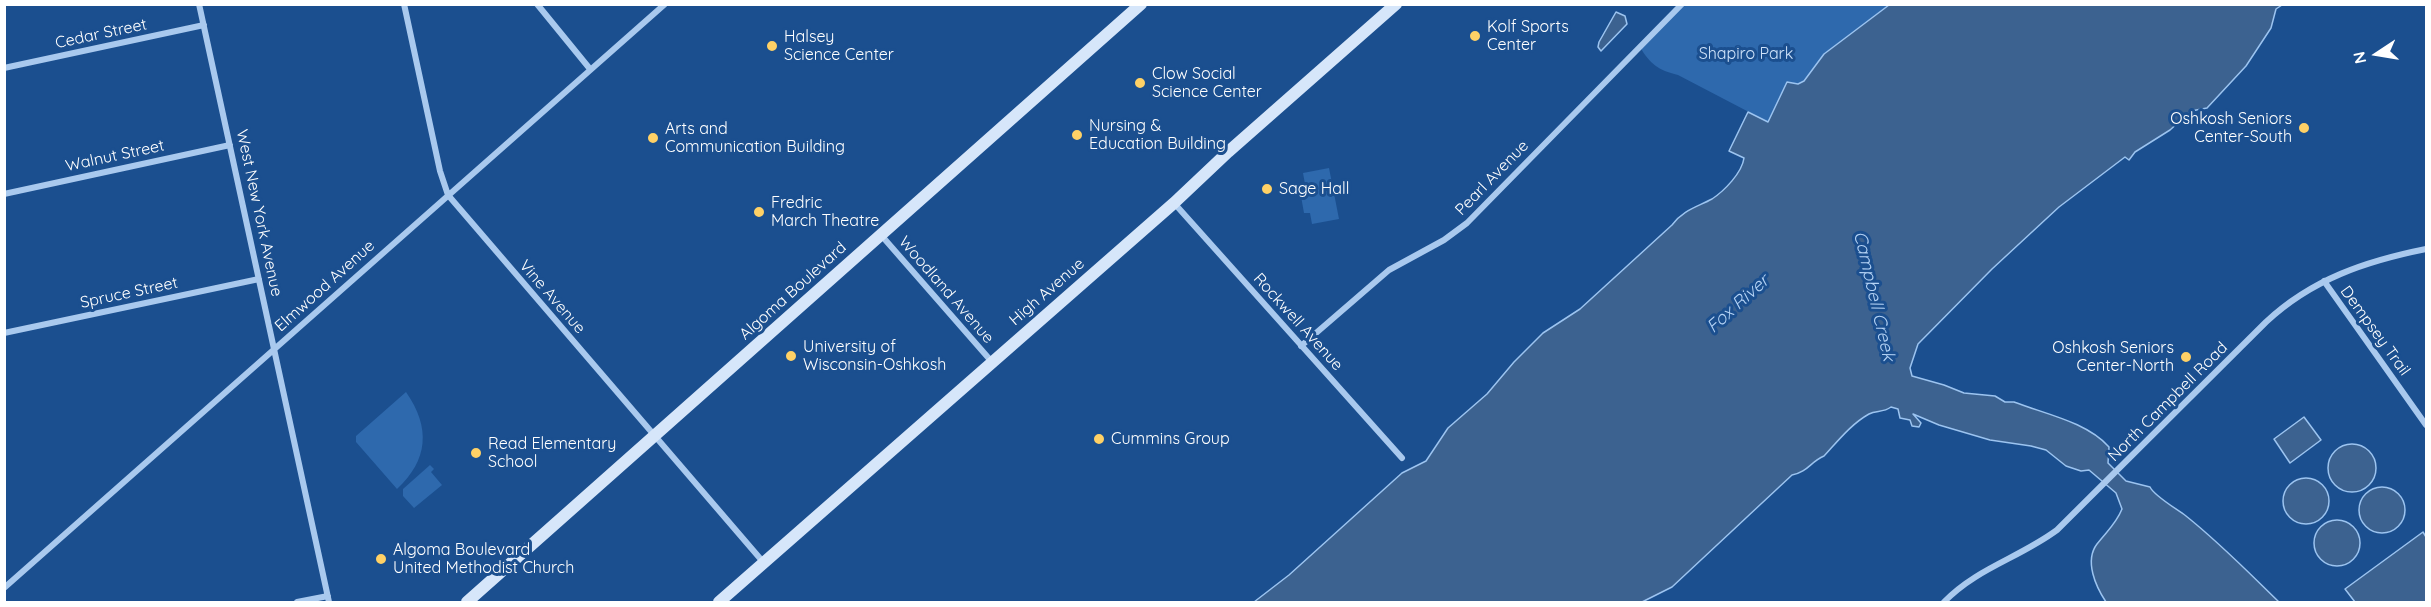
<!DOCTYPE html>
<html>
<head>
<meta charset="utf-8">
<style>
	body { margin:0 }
	#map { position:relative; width:2431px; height:607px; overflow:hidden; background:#1b4f8f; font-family:Quicksand,sans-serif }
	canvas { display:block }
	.frame { position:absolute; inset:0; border:6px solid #fff; pointer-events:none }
	.north { position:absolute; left:2347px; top:24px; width:60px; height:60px; -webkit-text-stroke:4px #1b4f8f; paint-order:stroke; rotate:258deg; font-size:16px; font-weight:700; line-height:24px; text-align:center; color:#fff }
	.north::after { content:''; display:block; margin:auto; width:21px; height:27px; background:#fff; clip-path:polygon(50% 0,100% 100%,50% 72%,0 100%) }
</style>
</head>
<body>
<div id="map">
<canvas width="2431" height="607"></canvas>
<div class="frame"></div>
<div class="north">N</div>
</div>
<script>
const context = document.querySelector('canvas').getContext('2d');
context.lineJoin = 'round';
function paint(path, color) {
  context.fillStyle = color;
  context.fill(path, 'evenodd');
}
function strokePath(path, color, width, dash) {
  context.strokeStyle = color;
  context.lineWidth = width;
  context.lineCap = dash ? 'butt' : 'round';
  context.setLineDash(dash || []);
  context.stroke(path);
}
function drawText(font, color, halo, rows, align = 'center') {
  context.font = font + ' Quicksand,sans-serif';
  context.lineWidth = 6;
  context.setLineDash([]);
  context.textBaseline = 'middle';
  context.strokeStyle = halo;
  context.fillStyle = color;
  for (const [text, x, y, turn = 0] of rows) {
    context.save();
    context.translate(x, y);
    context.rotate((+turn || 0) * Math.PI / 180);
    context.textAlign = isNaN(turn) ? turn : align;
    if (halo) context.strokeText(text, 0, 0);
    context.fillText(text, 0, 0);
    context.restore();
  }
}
paint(new Path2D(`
	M1682,5H1889L1824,54L1804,81L1798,84L1787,82L1768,122L1678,75C1658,70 1650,64 1640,47Z
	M1329,168L1339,219L1312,224L1310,213H1304L1299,185L1305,184L1303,173Z
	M406,392C431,428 428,460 397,489L356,442V436Z
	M430,465L434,469L431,472L442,485L414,508L403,496V489Z`), '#2e69ad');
const water = new Path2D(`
	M1889,5H2282L2276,9L2271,28L2246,66L2207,108L2191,111L2170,130L2135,152L2129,160L2125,157L2059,207L1992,269L1918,344L1910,368L1912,376L1944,385L1964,393L1995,396L2005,402H2014C2045,414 2087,422 2109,447L2108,463L2126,481L2150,487C2154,496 2177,509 2186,516C2220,543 2249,573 2279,602H2106C2096,587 2084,561 2097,544C2107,531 2116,524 2122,509L2116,493L2089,470L2081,471L2066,466L2046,450L2031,446L1990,440L1939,425L1913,414L1921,423L1919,427L1912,426L1910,420L1900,418L1898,409L1891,407C1883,413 1876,410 1869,414C1851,424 1837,442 1824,456C1810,462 1808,472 1792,475L1672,587L1642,602H1254L1289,575L1402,473L1426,461L1448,428L1487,394L1514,362L1543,333L1580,309L1672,225C1683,210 1697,207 1712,199C1724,191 1742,173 1744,158L1729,151L1748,112L1768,122L1787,82L1798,84L1804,81L1824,54Z
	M1616,12L1625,16L1627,24L1601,51L1598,47L1599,42Z
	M2304,417L2321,440L2290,463L2274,439Z
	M2328 468a24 24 0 1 1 48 0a24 24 0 1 1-48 0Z
	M2283 501a23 23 0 1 1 46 0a23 23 0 1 1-46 0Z
	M2359 510a23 23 0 1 1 46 0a23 23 0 1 1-46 0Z
	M2314 543a23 23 0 1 1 46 0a23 23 0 1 1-46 0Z
	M2423,532L2426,537V602H2355L2345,589Z`);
paint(water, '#3c6290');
strokePath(water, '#9cc4f0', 1.5);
strokePath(new Path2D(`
	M199,4L329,602
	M404,4L440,171L448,195L764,563
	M537,4L590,69
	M4,68L204,25
	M4,194L230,145
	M1174,203L1402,458
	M881,235L992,362
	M2324,281L2426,425
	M4,333L259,279
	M1301,346L1389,270L1444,240L1467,223L1682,4
	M4,588L665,4
	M297,602L328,596
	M1944,602C1977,568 2019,558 2057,530L2266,322C2312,279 2366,261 2426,249`), '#a9c9ee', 6);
strokePath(new Path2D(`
	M467,602L1141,4
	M719,602L1174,203L1228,152L1396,4`), '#d6e6fa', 12);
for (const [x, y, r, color] of [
	[1475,36,6,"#ffd166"],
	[772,46,6,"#ffd166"],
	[1140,83,6,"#ffd166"],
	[2304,128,6,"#ffd166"],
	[1077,135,6,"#ffd166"],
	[653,138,6,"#ffd166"],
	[1267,189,6,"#ffd166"],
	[759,212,6,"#ffd166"],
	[791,356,6,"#ffd166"],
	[2186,357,6,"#ffd166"],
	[1099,439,6,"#ffd166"],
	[476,453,6,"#ffd166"],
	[381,559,6,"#ffd166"]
]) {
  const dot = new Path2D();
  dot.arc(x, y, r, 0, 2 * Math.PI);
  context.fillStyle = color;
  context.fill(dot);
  strokePath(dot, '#1b4f8f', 2);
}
drawText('16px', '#fff', '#1b4f8f', [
	["Kolf Sports",1487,27],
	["Center",1487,45],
	["Halsey",784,37],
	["Science Center",784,55],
	["Clow Social",1152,74],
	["Science Center",1152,92],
	["Oshkosh Seniors",2292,119,"right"],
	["Center-South",2292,137,"right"],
	["Nursing &",1089,126],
	["Education Building",1089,144],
	["Arts and",665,129],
	["Communication Building",665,147],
	["Sage Hall",1279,189],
	["Fredric",771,203],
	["March Theatre",771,221],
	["University of",803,347],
	["Wisconsin-Oshkosh",803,365],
	["Oshkosh Seniors",2174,348,"right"],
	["Center-North",2174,366,"right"],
	["Cummins Group",1111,439],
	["Read Elementary",488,444],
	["School",488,462],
	["Algoma Boulevard",393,550],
	["United Methodist Church",393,568]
], 'left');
drawText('16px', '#fff', '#1b4f8f', [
	["Cedar Street",101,34,-12],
	["Walnut Street",115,156,-12],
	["Pearl Avenue",1492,178,-46],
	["West New York Avenue",259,213,78],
	["Elmwood Avenue",325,286,-42],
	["Woodland Avenue",946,290,49],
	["Algoma Boulevard",793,291,-42],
	["High Avenue",1047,292,-41],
	["Spruce Street",129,293,-12],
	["Vine Avenue",552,297,49],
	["Rockwell Avenue",1298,322,48],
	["Dempsey Trail",2375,331,54],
	["North Campbell Road",2168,402,-45]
]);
drawText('16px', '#cfe3fa', '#1b4f8f', [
	["Shapiro Park",1746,54]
]);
drawText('italic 18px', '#b5d3f5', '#1b4f8f', [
	["Campbell Creek",1874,296,77],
	["Fox River",1738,304,-42]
]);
</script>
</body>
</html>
